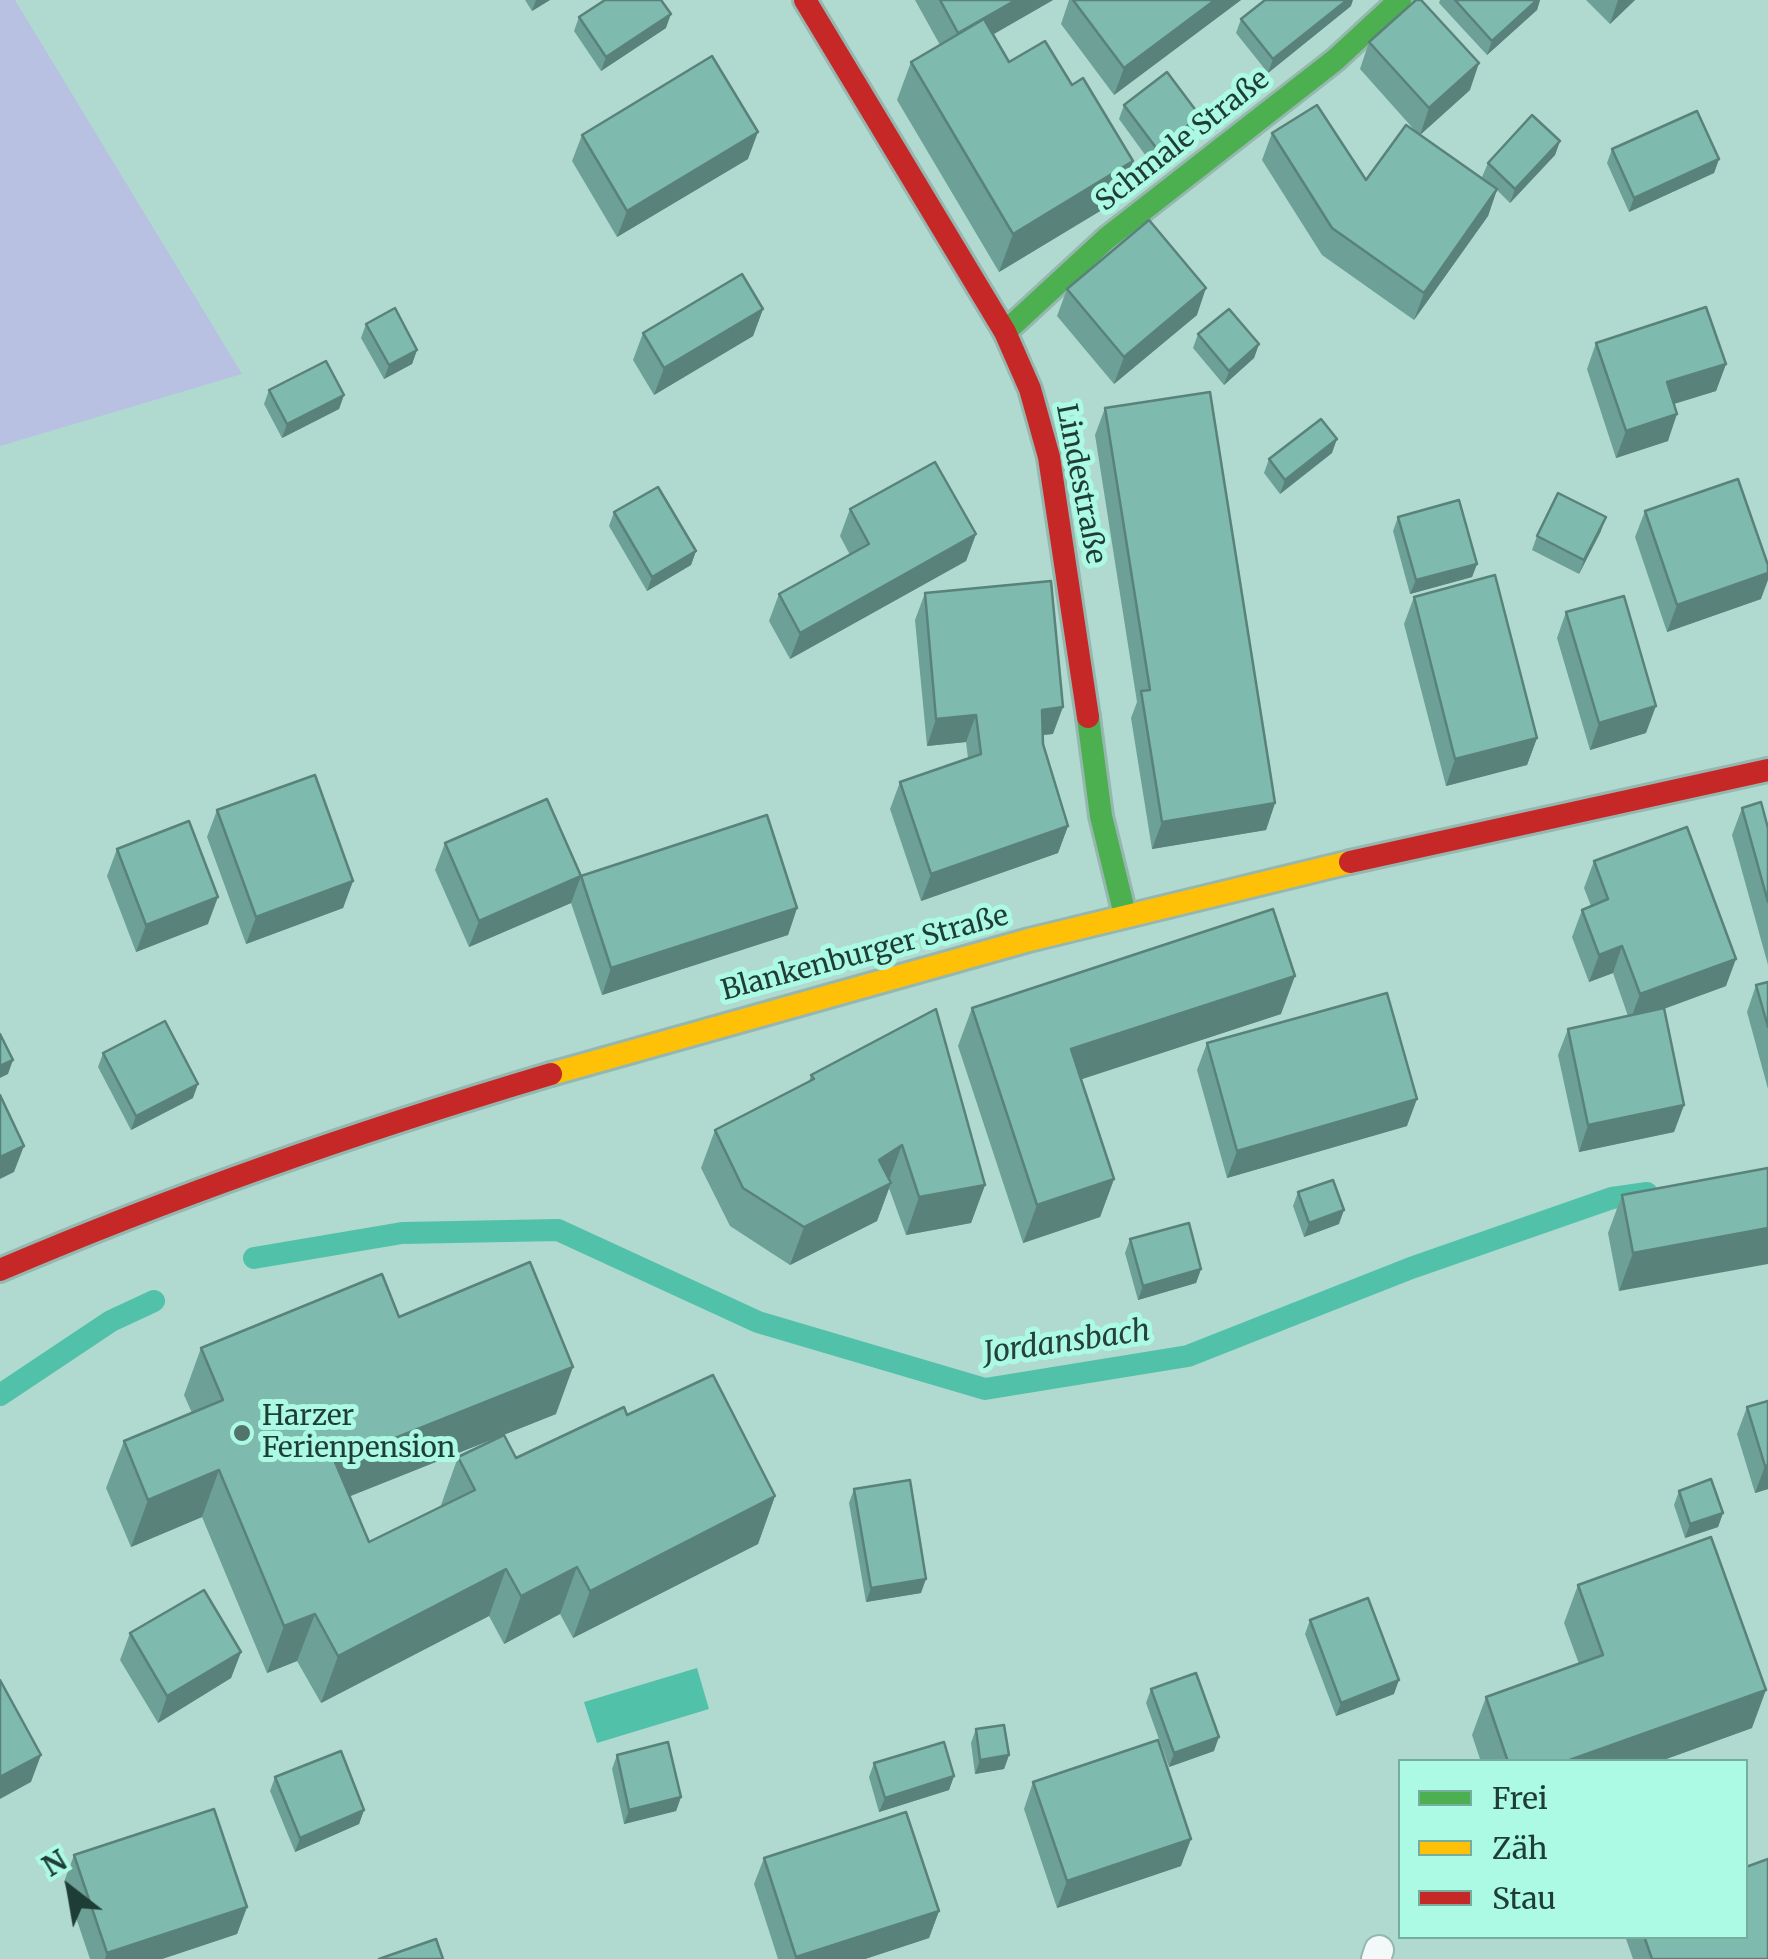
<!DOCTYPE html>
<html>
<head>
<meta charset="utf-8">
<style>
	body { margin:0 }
	#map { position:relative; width:1768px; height:1959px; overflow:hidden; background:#b0dacf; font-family:Merriweather,serif }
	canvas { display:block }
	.legend { position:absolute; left:1398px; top:1759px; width:350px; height:180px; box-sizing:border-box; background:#acfae4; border:2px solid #73ae9e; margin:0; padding:12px 18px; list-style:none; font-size:30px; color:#1e3d35 }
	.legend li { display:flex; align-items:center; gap:20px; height:50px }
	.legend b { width:50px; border:2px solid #73ae9e }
	.north { position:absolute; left:20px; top:1839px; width:100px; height:100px; -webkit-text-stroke:8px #acfae4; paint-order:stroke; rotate:329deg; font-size:28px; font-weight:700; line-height:40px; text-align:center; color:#1e3d35 }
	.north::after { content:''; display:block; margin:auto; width:35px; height:45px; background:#1e3d35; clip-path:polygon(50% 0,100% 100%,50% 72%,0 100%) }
</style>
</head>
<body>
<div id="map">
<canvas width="1768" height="1959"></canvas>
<ul class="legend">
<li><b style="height:12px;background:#4caf50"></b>Frei</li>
<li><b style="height:12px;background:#ffc107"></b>Zäh</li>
<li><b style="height:12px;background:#c62828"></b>Stau</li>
</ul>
<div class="north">N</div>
</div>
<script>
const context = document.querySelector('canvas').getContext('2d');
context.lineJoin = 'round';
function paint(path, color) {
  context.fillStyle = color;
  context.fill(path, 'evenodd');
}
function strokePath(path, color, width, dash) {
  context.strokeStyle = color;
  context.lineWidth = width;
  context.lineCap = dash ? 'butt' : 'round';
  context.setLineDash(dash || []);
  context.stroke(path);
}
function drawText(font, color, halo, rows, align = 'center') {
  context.font = font + ' Merriweather,serif';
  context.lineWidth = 10;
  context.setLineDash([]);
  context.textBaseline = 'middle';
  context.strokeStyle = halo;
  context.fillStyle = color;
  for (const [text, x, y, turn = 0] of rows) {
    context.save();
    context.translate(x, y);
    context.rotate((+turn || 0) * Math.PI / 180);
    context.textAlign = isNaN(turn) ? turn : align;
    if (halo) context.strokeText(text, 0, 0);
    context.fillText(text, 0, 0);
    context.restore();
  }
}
paint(new Path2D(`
	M0,0H15L242,374L0,446Z`), '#b8c1e2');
paint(new Path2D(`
	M697,1668L709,1709L597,1743L584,1702Z`), '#52c1aa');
strokePath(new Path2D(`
	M254,1258L402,1233L558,1230L758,1322L985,1389L1188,1356L1411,1268L1612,1198L1647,1193
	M0,1395L111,1321L154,1301`), '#52c1aa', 22);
const lane = new Path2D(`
	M1376,1959L1379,1950`);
const fast = new Path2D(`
	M1005,332L1107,238L1335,60L1400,0
	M1088,717L1101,816L1125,915`);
const slow = new Path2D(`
	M551,1074L1029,940L1350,862`);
const jam = new Path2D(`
	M805,0L1005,332L1030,389L1049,457L1088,717
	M1350,862L1768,770
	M0,1270C180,1193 363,1130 551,1074`);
strokePath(lane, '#96b7af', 32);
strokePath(fast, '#96b7af', 28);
strokePath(slow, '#96b7af', 28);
strokePath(jam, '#96b7af', 28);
strokePath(lane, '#f3f9f8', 28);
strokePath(fast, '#4caf50', 22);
strokePath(slow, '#ffc107', 22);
strokePath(jam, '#c62828', 22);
paint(new Path2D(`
	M525,0H550L532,11Z
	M915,0H1053L993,34L1009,62L1072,85L1133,161L1120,199L999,272L897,100L911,62L940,45Z
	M1069,0H1241L1114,95L1061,24Z
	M1440,0H1540L1537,10L1487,55L1439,3Z
	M1586,0H1635L1610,24Z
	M1351,6L1268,73L1236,33L1241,19Z
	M579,17L666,28L601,71L574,31Z
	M1369,42L1470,90L1420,135L1491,185L1482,177L1488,163L1560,141L1555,155L1510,203L1497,190L1488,216L1414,320L1322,255L1262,160L1272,133L1366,180L1418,134L1360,69Z
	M1124,105L1195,130L1151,163L1119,119Z
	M582,135L748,159L617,237L572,161Z
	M1612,149L1719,159L1714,173L1629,212L1607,163Z
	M1067,289L1197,315L1114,384L1057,316Z
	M763,309L753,336L654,395L633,360L643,333Z
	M366,324L417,350L412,364L384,379L361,338Z
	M1198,334L1259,344L1254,358L1224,385L1193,348Z
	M1596,343L1726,364L1716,391L1674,404L1668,441L1616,458L1587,369Z
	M269,390L344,395L339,409L282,438L264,404Z
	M1105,408L1275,803L1266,830L1152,849L1131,718L1137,702L1095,435Z
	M1332,453L1280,494L1264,473L1269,459Z
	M850,509L976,534L966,561L790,659L769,621L779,594L850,555L840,536Z
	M1645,511L1761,599L1667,632L1635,537Z
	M614,512L696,551L691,565L647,591L609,526Z
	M1398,517L1477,564L1472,577L1410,594L1393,531Z
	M1601,531L1579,574L1532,550L1537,536Z
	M925,593L1053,734L1043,735V744L1068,826L1058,853L921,901L890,809L900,782L968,758L966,742L927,746L915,620Z
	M1414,597L1537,738L1527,765L1446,786L1404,624Z
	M1566,612L1646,733L1590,750L1557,638Z
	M1742,808L1768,828V965L1732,835Z
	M217,810L353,881L343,908L246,944L207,837Z
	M445,843L581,876L797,908L788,935L602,995L571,903L469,947L435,870Z
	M117,849L208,924L136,952L107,876Z
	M1594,861L1726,986L1664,1009L1684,1105L1674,1132L1579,1152L1558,1055L1568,1029L1628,1016L1613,973L1589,982L1572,937L1582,910L1591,906L1584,888Z
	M1768,982V1089L1747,1012L1756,985Z
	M972,1008L1281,1014L1081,1079L1114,1179L1100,1217L1023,1243L958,1046Z
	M1207,1043L1407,1126L1227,1178L1197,1070Z
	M103,1053L193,1098L131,1130L98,1067Z
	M811,1075L985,1185L971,1223L906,1235L889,1188L877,1221L790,1265L730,1226L701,1168L715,1130L809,1082Z
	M1768,1168L1619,1291L1608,1233L1622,1195Z
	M1298,1192L1339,1224L1304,1237L1293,1206Z
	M1130,1239L1201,1269L1196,1283L1138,1300L1125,1253Z
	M399,1317L556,1414L350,1496L369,1542L441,1506V1505L458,1457L516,1458L627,1415L775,1496L758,1544L573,1638L560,1614L504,1644L489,1616L321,1703L297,1661L267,1673L202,1517L131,1547L106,1488L124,1441L192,1413L184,1395L201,1348Z
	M1768,1401V1489L1755,1493L1737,1434L1747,1407Z
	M854,1489L921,1593L866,1602L849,1503Z
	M1679,1491L1723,1513L1718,1527L1685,1538L1674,1505Z
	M1578,1585L1752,1728L1658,1762H1481L1472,1735L1486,1697L1579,1664L1564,1623Z
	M1310,1620L1394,1694L1336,1716L1305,1634Z
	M130,1633L241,1652L231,1678L158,1723L120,1660Z
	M1151,1689L1214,1751L1169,1767L1146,1703Z
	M976,1729L1009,1755L1004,1769L975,1774L971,1743Z
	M617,1755L681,1797L676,1811L624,1824L612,1769Z
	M874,1763L954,1776L949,1790L879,1812L869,1777Z
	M275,1777L364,1810L359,1824L295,1852L270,1791Z
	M1033,1782L1181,1866L1057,1908L1024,1809Z
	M74,1855L247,1907L237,1934L162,1959H90L64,1882Z
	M764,1858L939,1911L929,1938L865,1959H778L754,1884Z
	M1625,1936H1746L1768,1959H1633Z`), '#6da096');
paint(new Path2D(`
	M536,0H550L532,11Z
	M1016,0H1053L949,60L958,33Z
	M1215,0H1241L1114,95L1124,68Z
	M1347,0H1353L1351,6L1268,73L1273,59Z
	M1537,0H1540L1537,10L1487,55L1492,41Z
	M1618,0H1635L1610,24Z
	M671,14L666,28L601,71L606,57Z
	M1479,63L1470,90L1420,135L1429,108Z
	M1200,116L1195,130L1151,163L1157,149Z
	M758,132L748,159L617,237L627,211Z
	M1560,141L1555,155L1510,203L1515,189Z
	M1719,159L1714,173L1629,212L1634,198Z
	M1133,161L1120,199L999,272L1013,234Z
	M1497,189L1488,216L1414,320L1424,293Z
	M1206,288L1197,315L1114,384L1124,357Z
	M763,309L753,336L654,395L664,368Z
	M1259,344L1254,358L1224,385L1229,371Z
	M417,350L412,364L384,379L389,365Z
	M1726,364L1716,391L1657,409L1667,382Z
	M344,395L339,409L282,438L287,424Z
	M1677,414L1668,441L1616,458L1626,431Z
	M1337,439L1332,453L1280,494L1285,480Z
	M1606,517L1601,531L1579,574L1584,560Z
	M976,534L966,561L790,659L800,633Z
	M696,551L691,565L647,591L652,577Z
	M1477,564L1472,577L1410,594L1416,580Z
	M1768,573V580L1761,599L1667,632L1677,605Z
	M1656,706L1646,733L1590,750L1599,723Z
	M1063,707L1053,734L1032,736L1042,710Z
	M976,715L966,742L927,746L936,719Z
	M1537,738L1527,765L1446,786L1455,759Z
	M1275,803L1266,830L1152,849L1162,822Z
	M1068,826L1058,853L921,901L931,874Z
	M581,876L571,903L469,947L479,921Z
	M353,881L343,908L246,944L256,917Z
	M218,897L208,924L136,952L146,925Z
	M797,908L788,935L602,995L611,968Z
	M1622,946L1613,973L1589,982L1599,955Z
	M1736,959L1726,986L1630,1021L1640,994Z
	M1295,976L1281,1014L1058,1087L1071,1049Z
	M13,1060L8,1074L0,1078V1066Z
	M198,1084L193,1098L131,1130L136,1116Z
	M1417,1099L1407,1126L1227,1178L1237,1151Z
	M1684,1105L1674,1132L1579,1152L1588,1125Z
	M902,1145L888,1183H891L877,1221L790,1265L804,1227L879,1160Z
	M24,1146L14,1172L0,1179V1157Z
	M1114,1179L1100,1217L1023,1243L1037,1205Z
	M985,1185L971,1223L906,1235L919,1197Z
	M1344,1210L1339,1224L1304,1237L1309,1223Z
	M1768,1228V1264L1619,1291L1633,1253Z
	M1201,1269L1196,1283L1138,1300L1143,1286Z
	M573,1367L556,1414L318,1509L335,1462Z
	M1768,1465V1489L1755,1493L1765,1466Z
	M219,1470L202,1517L131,1547L148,1500Z
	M775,1496L758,1544L573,1638L590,1591Z
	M1723,1513L1718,1527L1685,1538L1690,1524Z
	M577,1567L560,1614L504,1644L521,1596Z
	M506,1569L489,1616L321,1703L338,1656Z
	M926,1579L921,1593L866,1602L871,1588Z
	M315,1614L297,1661L267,1673L284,1626Z
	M241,1652L231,1678L158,1723L167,1696Z
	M1399,1680L1394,1694L1336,1716L1341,1703Z
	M1766,1690L1752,1728L1658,1762H1564Z
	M1219,1737L1214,1751L1169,1767L1174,1753Z
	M41,1755L31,1782L0,1799V1777Z
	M1009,1755L1004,1769L975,1774L980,1760Z
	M954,1776L949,1790L879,1812L885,1798Z
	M681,1797L676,1811L624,1824L629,1810Z
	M364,1810L359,1824L295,1852L300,1838Z
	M1191,1839L1181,1866L1057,1908L1067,1881Z
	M247,1907L237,1934L162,1959H105L107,1953Z
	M939,1911L929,1938L865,1959H795L796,1957Z`), '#59827a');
const building = new Path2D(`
	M605,0H661L671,14L606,57L579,17Z
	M940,0H1016L958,33Z
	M1073,0H1215L1124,68Z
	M1265,0H1347L1273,59L1241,19Z
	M1416,0H1421L1479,63L1429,108L1369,42Z
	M1455,0H1537L1492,41Z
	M984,19L1009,62L1045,41L1072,85L1083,78L1133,161L1013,234L911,62Z
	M712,56L758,132L627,211L582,135Z
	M1167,72L1200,116L1157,149L1124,105Z
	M1317,105L1366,180L1406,125L1497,189L1424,293L1332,228L1272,133Z
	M1697,111L1719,159L1634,198L1612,149Z
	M1532,115L1560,141L1515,189L1488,163Z
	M1149,220L1206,288L1124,357L1067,289Z
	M742,274L763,309L664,368L643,333Z
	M1706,307L1726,364L1667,382L1677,414L1626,431L1596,343Z
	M395,308L417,350L389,365L366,324Z
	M1229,309L1259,344L1229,371L1198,334Z
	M326,361L344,395L287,424L269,390Z
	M1210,392L1275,803L1162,822L1141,691L1150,690L1105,408Z
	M1321,419L1337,439L1285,480L1269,459Z
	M935,462L976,534L800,633L779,594L869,544L850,509Z
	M1738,479L1768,565V573L1677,605L1645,511Z
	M658,487L696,551L652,577L614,512Z
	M1558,493L1606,517L1584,560L1537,536Z
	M1459,500L1477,564L1416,580L1398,517Z
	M1495,575L1537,738L1455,759L1414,597Z
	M1051,581L1063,707L1042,710L1043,744L1068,826L931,874L900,782L981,754L976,715L936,719L925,593Z
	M1624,596L1656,706L1599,723L1566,612Z
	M315,775L353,881L256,917L217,810Z
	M547,799L581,876L767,815L797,908L611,968L581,876L479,921L445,843Z
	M1761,802L1768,828V902L1742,808Z
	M189,821L218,897L146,925L117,849Z
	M1687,827L1736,959L1640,994L1622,946L1599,955L1582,910L1608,899L1594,861Z
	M1273,909L1295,976L1071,1049L1114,1179L1037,1205L972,1008Z
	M1768,982V1027L1756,985Z
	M1387,993L1417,1099L1237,1151L1207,1043Z
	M1664,1008L1684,1105L1588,1125L1568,1029Z
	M936,1009L985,1185L919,1197L902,1145L879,1160L891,1183L804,1227L743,1188L715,1130L814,1079L811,1075Z
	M165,1021L198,1084L136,1116L103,1053Z
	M0,1034L13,1060L0,1066Z
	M0,1095L24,1146L0,1157Z
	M1768,1168V1228L1633,1253L1622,1195Z
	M1333,1180L1344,1210L1309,1223L1298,1192Z
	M1189,1223L1201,1269L1143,1286L1130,1239Z
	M530,1262L573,1367L335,1462L369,1542L475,1490L458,1457L504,1435L516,1458L624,1407L627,1415L713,1375L775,1496L590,1591L577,1567L521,1596L506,1569L338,1656L315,1614L284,1626L219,1470L148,1500L124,1441L223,1400L201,1348L382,1274L399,1317Z
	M1768,1401V1465L1765,1466L1747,1407Z
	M1711,1479L1723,1513L1690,1524L1679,1491Z
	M910,1480L926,1579L871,1588L854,1489Z
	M1711,1537L1766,1690L1564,1762H1508L1486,1697L1603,1655L1578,1585Z
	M204,1590L241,1652L167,1696L130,1633Z
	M1368,1598L1399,1680L1341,1703L1310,1620Z
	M1196,1673L1219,1737L1174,1753L1151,1689Z
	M0,1680L41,1755L0,1777Z
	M1004,1725L1009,1755L980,1760L976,1729Z
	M1158,1740L1191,1839L1067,1881L1033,1782Z
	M668,1742L681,1797L629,1810L617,1755Z
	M944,1742L954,1776L885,1798L874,1763Z
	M341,1751L364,1810L300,1838L275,1777Z
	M214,1809L247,1907L107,1953L74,1855Z
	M906,1812L939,1911L796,1957L764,1858Z
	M1768,1859V1959H1652L1644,1936H1746V1867Z
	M436,1939L443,1959H379Z`);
paint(building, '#7fbaae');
strokePath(building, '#59827a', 2.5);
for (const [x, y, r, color] of [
	[242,1433,10,"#51746b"]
]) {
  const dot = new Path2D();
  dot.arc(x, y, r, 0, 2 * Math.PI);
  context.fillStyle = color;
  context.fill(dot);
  strokePath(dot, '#acfae4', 4);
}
drawText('28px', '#1e3d35', '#acfae4', [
	["Schmale Straße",1183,141,-38],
	["Lindestraße",1080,484,79],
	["Blankenburger Straße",865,954,-15]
]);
drawText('28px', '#1e3d35', '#acfae4', [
	["Harzer",262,1417],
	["Ferienpension",262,1449]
], 'left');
drawText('italic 30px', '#254139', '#acfae4', [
	["Jordansbach",1067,1343,-8]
]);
</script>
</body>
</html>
